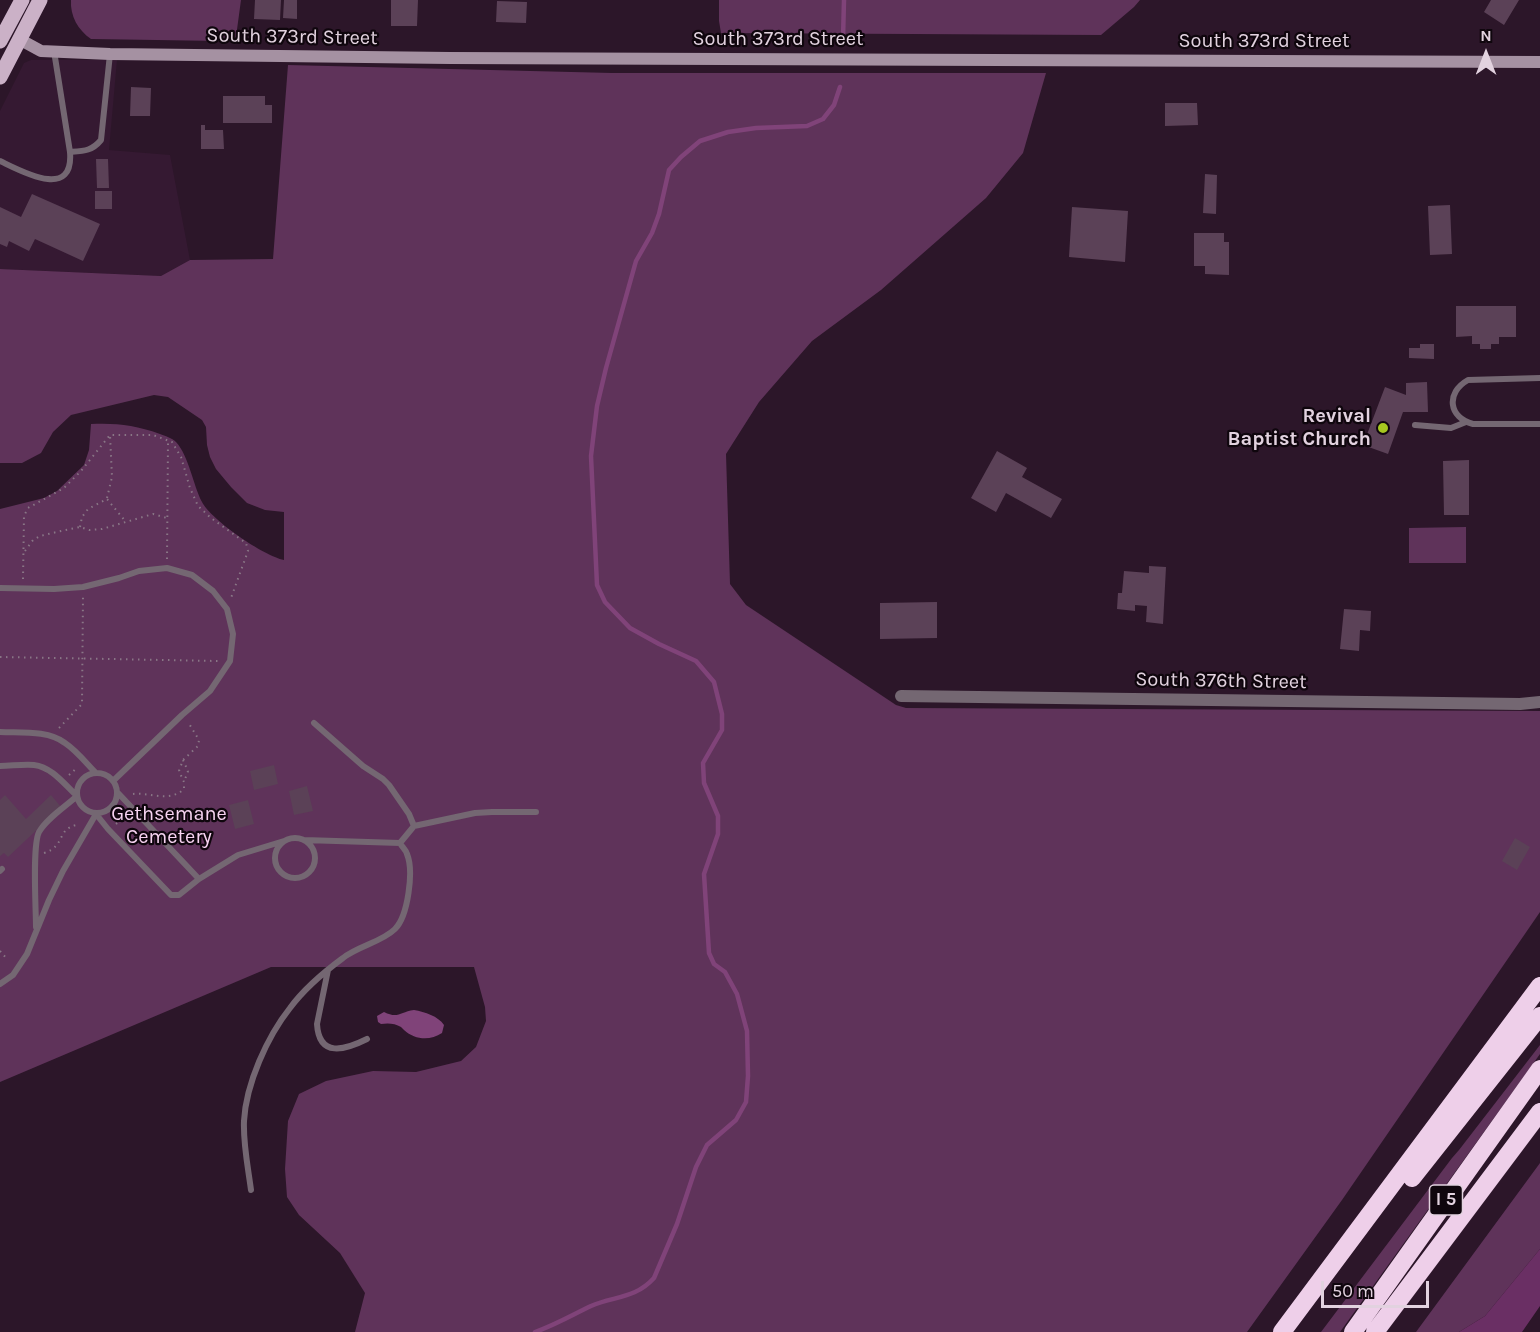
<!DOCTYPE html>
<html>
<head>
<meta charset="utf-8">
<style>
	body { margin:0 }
	#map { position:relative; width:1540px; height:1332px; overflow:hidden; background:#2c1629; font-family:Karla,sans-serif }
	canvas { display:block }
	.north { position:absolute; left:1456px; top:24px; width:60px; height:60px; -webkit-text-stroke:4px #0f060d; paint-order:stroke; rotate:0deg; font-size:16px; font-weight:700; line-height:24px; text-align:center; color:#e2d2df }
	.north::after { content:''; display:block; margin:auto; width:21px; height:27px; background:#e2d2df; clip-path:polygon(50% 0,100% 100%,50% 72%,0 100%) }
	.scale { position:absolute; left:1321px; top:1281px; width:108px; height:27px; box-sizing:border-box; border:3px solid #e2d2df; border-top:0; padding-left:8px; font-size:18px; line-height:21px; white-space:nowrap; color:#e2d2df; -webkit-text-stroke:4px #0f060d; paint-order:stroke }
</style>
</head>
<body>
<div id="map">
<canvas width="1540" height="1332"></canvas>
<div class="north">N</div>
<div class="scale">50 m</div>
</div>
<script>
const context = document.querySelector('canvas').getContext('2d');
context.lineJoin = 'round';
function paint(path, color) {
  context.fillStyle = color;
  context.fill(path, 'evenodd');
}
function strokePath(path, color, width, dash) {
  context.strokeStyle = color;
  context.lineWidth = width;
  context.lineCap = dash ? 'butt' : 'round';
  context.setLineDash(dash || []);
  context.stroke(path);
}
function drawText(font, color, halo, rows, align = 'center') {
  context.font = font + ' Karla,sans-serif';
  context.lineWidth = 4.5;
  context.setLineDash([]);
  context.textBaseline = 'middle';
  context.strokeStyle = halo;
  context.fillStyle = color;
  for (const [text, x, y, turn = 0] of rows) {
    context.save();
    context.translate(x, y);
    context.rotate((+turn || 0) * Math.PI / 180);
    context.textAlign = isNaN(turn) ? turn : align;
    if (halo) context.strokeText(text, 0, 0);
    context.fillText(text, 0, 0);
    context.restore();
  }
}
paint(new Path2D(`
	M31,60H117L109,150L170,155L190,260L161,276L0,269V111L24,63Z`), '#351932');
paint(new Path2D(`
	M71,0H241L236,37L232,40L221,41L91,39C78,30 70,16 71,0Z
	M719,0H1140L1134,7L1101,35L721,33L719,21Z
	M288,65L612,73H1046L1023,153L986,198L881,290L812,341L759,402L726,454L730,584L746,605L896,705L906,708L1540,711V912L1342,1200L1247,1332H355L365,1293L340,1253L299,1215L287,1197L285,1169L288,1121L299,1094L326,1081L373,1071L416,1072L461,1061L476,1047L486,1021L485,1007L474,967H271L0,1082V509L44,498L57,491L84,465L89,450L91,424C117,423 135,425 160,434C165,436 172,438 176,442C189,456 193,485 202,502C211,520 264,556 284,560V512L265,510L247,503L231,487L216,469L210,457L207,445L206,427L202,420L168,397L154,395L71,415L53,432L41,453L22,463H0V269L161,276L190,260L273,259Z
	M1466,527V563H1409V528Z
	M1540,1045V1054L1340,1332H1321L1452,1158L1459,1150Z
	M1540,1163V1249L1485,1316L1459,1332H1416Z`), '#5f335a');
paint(new Path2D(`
	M1540,1249V1306L1522,1332H1459L1485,1316Z`), '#6a2f64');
paint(new Path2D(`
	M414,1010C425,1012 438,1016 444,1025L442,1033C430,1041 415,1040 404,1030C403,1029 402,1028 401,1027C395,1023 387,1023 381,1024L378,1022L377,1016L384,1012C398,1019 400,1012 414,1010Z`), '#804379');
strokePath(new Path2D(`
	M843,39L844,0
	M535,1332C555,1325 572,1315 591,1306C614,1296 635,1299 654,1278L677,1224L696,1167L707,1145L736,1120L746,1102L748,1076L747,1031L737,994L725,972L714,964L709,953L704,874L718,834V816L704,783L703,763L722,730V714L714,682L696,661L659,644L630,628L605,602L597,585L591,456L597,406L606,368L636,261L652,233L659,214L669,170L681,157L700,141L728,132L756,128L807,126L823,119L834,105L840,87`), '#804379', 4.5);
paint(new Path2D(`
	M255,0H281L280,20L254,19Z
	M284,0H297V19L283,18Z
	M391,0H418L417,26H391Z
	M1491,0H1519L1504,25L1484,12Z
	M497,1L527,2L526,23L496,22Z
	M131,87L151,88L150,116H130Z
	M223,96H265V105H272V123H223Z
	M1165,103H1197L1198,125L1165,126Z
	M201,125H205V130H223L224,149H201Z
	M96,159H108L109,188H97Z
	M1205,174L1217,175L1216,214L1203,213Z
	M95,191H112V209H95Z
	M32,194L100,224L83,261L35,239L29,251L9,241L7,247L0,244V207L21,217Z
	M1450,205L1452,254L1430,255L1428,206Z
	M1072,207L1128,211L1125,262L1069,257Z
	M1194,233H1224V242H1229V275L1205,274V266H1194Z
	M1456,306H1516V337H1499V344H1491V349H1480V344H1472V336L1456,337Z
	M1420,344H1434V359L1409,358V348H1420Z
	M1427,382L1428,412H1403L1388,454L1363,445L1385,387L1406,395V383Z
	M997,451L1027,468L1022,477L1062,499L1051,518L1006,493L996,512L971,498Z
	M1469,460V515H1444L1443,461Z
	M1149,566L1166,567L1163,624L1146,622L1147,606L1135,605V611L1117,609L1118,593H1122L1124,571L1149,573Z
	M937,602V638L880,639V603Z
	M1344,609L1371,611L1370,631L1360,630L1359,651L1340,649Z
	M274,765L278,784L254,790L250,771Z
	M307,786L313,811L294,815L289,791Z
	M5,795L26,819L51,795L61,807L8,857L4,853L0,856V800Z
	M248,800L254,824L235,829L229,805Z
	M1515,838L1530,847L1517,870L1502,861Z`), '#5b4157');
strokePath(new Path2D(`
	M107,498L112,477L110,435
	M80,527L82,517L88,509L107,499L126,522
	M25,551L33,540L40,536L61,531L80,527L89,530L102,529L153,514L167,518
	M167,559L168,442
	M23,579L24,516L28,508L64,488L81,471L110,435H153L172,442L181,457L190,488L198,506L211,518L246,543L248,551L231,598
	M0,657L218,661
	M59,728L82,704L83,596
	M183,760L188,771L184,782
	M69,775L78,767
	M133,794C150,792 169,803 184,789V782L179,771L183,760L198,746L199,740L188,722
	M116,824L125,816
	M44,853C65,847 57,829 76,825
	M0,951L8,960`), '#897686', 2, [1.5, 4.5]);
strokePath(new Path2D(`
	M70,152C84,151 92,151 101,140L110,54
	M0,161C21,171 74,201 70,152L54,51
	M1540,378L1468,380C1445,393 1449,418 1473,424H1540
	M1415,425L1451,428L1466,422
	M0,588L54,589L83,587L119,578L139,571L167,568L192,575L213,591L227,609L233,634L230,661L210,691L182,715L113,781
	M314,723L363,766L383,779L389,785L409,814L414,826L400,843
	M0,732C21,733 48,730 65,743C77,751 86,763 96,773
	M0,766C11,766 23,764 34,765C52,767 65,785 77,796C65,807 47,818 39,832C32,846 36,909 36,927
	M77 793a20 20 0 1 1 40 0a20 20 0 1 1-40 0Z
	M118,793L199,879L238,855L284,841
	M414,826L475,813L492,812H536
	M275 858a20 20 0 1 1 40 0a20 20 0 1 1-40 0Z
	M0,871L2,869
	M328,970L317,1024C319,1058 345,1050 367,1039
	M0,984L13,975L27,954L49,900L63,871L96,814L108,829L171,895H179L199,879
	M251,1190C248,1167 243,1144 244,1121C246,1084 267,1037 290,1008C304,989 324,972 343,958C358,946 382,942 395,929C408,916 414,871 407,854C406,850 402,847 400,843L304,840`), '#746772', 6);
strokePath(new Path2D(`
	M901,696L1520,704L1540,702`), '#746772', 12);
strokePath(new Path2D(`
	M19,39L41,51L110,54L450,58L1540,62`), '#a591a2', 12);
strokePath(new Path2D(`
	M0,41L22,0
	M0,77L40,0`), '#cbb1c7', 15);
strokePath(new Path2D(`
	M1412,1178L1540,1016
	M1282,1332L1540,986
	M1353,1332L1540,1069
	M1375,1332L1540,1112`), '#eecfe9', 18);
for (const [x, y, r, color] of [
	[1383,428,6,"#a6c820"]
]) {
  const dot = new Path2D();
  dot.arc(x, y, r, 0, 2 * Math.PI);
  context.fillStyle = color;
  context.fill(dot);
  strokePath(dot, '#0f060d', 2);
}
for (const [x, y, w] of [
	[1446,1200,33]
]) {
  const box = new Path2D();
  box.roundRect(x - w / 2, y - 15, w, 30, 4.5);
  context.fillStyle = '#0f060d';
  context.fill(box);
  strokePath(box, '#e2d2df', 1.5);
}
drawText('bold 18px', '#e2d2df', null, [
	["I 5",1446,1200]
]);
drawText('20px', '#e2d2df', '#0f060d', [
	["South 373rd Street",292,37,1],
	["South 373rd Street",778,39],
	["South 373rd Street",1264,41],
	["South 376th Street",1221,681,1]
]);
drawText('bold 20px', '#e2d2df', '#0f060d', [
	["Revival",1371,416],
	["Baptist Church",1371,439]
], 'right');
drawText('20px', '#f7d3f1', '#0f060d', [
	["Gethsemane",169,814],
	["Cemetery",169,837]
]);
</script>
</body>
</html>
